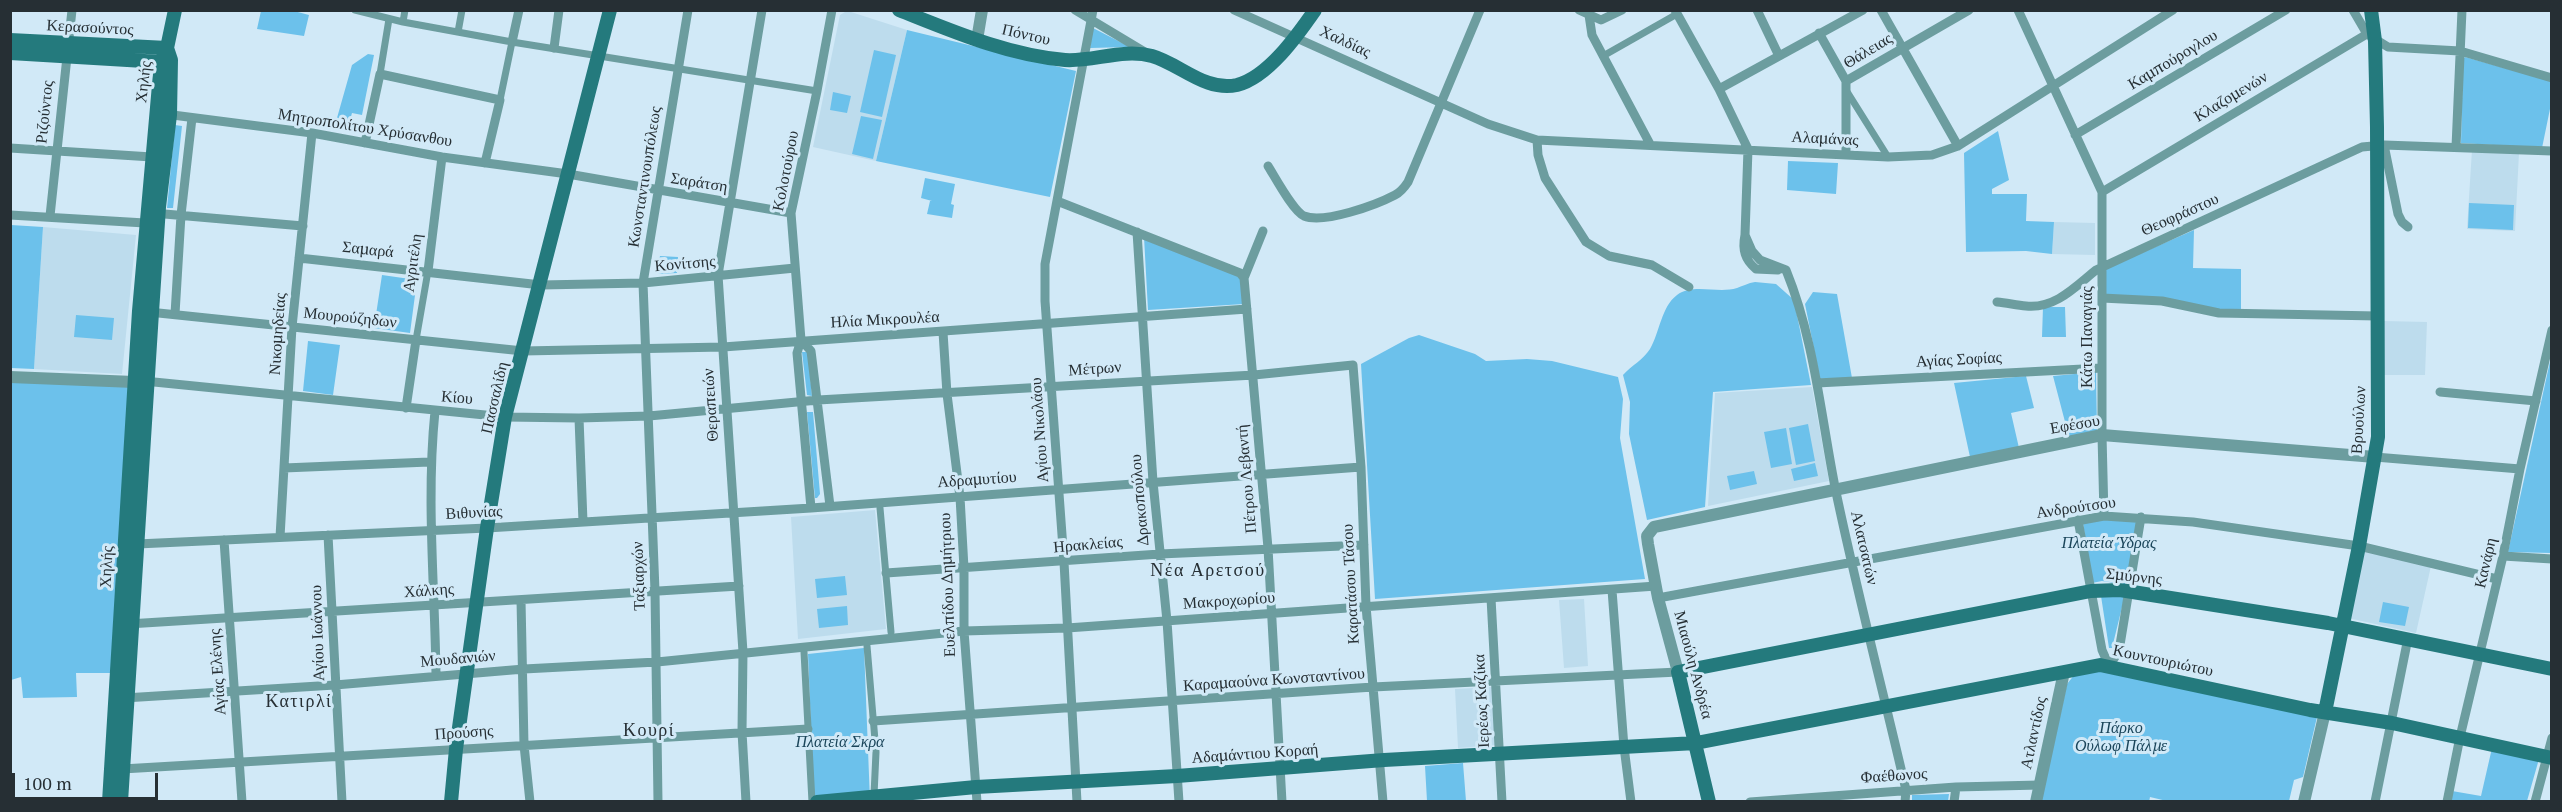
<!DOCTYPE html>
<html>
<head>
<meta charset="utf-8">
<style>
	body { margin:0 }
	#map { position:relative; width:2562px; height:812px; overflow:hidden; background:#d1e9f7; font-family:"PT Serif",serif }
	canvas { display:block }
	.frame { position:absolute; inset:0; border:12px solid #262f34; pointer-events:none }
	.scale { position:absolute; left:12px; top:773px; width:146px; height:27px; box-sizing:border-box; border:3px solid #262f34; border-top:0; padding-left:8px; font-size:18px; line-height:21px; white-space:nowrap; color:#262f34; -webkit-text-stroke:4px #d1e9f7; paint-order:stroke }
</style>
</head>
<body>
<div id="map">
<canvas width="2562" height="812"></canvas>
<div class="frame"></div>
<div class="scale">100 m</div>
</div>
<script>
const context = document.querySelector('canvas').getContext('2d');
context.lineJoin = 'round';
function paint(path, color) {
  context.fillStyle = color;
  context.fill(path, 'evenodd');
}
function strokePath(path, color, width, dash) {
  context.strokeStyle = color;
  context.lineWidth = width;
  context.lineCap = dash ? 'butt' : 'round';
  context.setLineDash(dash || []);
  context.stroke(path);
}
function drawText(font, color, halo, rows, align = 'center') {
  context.font = font + ' "PT Serif",serif';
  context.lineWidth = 6;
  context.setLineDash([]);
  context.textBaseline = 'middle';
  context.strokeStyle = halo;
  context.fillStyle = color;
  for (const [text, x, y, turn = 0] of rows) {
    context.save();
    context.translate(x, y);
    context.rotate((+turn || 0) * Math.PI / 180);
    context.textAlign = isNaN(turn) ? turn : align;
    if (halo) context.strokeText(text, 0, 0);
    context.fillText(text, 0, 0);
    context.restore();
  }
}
paint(new Path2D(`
	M845,12H851L907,30L876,161L813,147L840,15Z
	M2472,150L2519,153L2515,231L2467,229Z
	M2054,222L2095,223V255L2052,254Z
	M43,227L136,235L122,374L34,369Z
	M2383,321L2427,322L2425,375H2384Z
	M1812,387L1829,481L1708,506L1715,393Z
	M875,510L886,629L798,639L791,517Z
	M2363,551L2431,566L2416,633L2348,618Z
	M1584,599L1588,666L1564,668L1559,600Z
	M1492,687L1495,745L1458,748L1455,689Z`), '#bddced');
paint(new Path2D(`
	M261,11H294L309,15L304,36L257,29Z
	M1093,28L1128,46V47L1090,48Z
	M907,30L1076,71L1050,197L876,161Z
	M874,50L896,55L882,117L860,112Z
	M368,54L374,55L362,115L352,113L348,127L335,125L352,65Z
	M2465,57L2551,81V104L2542,148L2461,143L2463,59Z
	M833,92L851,96L847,113L830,110Z
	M861,116L882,120L873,159L852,154Z
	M175,125L182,126L173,208H167Z
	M1998,131L2009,180L1992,189V194H2027L2026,221L2054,222L2052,254L2026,251L1966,252L1964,153Z
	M1788,161L1838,163L1836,194L1787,190Z
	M925,178L955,184L951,204L954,205L952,218L927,214L930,201H932L921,198Z
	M2469,203L2514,205L2513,230L2468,228Z
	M11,225L43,227L34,369L11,368Z
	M2194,230L2193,268L2241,269V310L2210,309L2104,295L2105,269Z
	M1144,237L1238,275L1242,279L1244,304L1148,310Z
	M660,256L678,257L677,273L656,274Z
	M382,275L417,280L410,333L374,328Z
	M1755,282L1776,284L1794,300L1811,385L1713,392L1705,507L1647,520L1629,434L1630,402L1623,375C1632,365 1643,360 1650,349C1660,332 1661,307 1677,295C1693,283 1718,294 1737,288C1743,286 1748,283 1755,282Z
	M1813,292L1837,294L1852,378L1820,379L1805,304Z
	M2043,307H2065L2066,337H2042Z
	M76,315L114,318L112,340L74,337Z
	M1419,335L1475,354L1486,361L1527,359L1552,361L1618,377L1623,399L1620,438L1645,579L1375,599L1361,364L1409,338Z
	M308,341L340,345L333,395L303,391Z
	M802,352H808L812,396L807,395Z
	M2551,357V553L2508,552Z
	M2096,372L2097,432L2069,437L2053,376Z
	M2026,376L2034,408L2011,413L2019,448L1970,457L1954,383Z
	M11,378L134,384L113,673H76L77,697L23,698L21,677L11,680Z
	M807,412H813L820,494L817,498H815Z
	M1808,424L1815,461L1796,465L1789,428Z
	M1786,428L1792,464L1771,468L1764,432Z
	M1815,463L1818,476L1794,481L1791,469Z
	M1754,471L1757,484L1730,490L1727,476Z
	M2100,520H2138L2127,585L2102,581L2092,583L2083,523Z
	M845,576L847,595L817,598L815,579Z
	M2125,595L2112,648H2109L2101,596Z
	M2383,602L2409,607L2405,626L2379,622Z
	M847,606L848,625L819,628L817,609Z
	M864,648L870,801H814L808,654Z
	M2105,668L2317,717L2303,777L2294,780L2289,801L2171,802L2150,797L2149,802H2041L2067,684L2075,674Z
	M2492,748L2539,759L2527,801L2450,802L2452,791L2481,796Z
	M1463,763L1466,801H1427L1425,766Z
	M1949,794L1948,801H1912V795Z`), '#6cc1eb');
strokePath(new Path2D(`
	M355,10L403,22L512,42L817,91
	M403,22L405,10
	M458,32L462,10
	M1603,56L1677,14
	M380,74L389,19
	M1846,90L1888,157
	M500,100L512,42
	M416,340L428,271
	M880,508L891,632
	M867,646L876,752L874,795
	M804,652L812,802`), '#6c9d9f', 7);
strokePath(new Path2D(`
	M1075,10L1145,52
	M1234,10L1488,124L1537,140L1888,157L1932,155L1958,146L2173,10
	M1579,10L1601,20L1622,10
	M1675,10L1719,89L1748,149L1745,235L1752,251L1760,260L1786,270C1815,341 1821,418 1836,492C1857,592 1883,691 1906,790L1905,802
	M1757,10L1779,56
	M1881,10L1958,146
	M2018,10L2102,192V435L2104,516
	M2353,10L2367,34
	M1589,15L1592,35L1650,144
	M1819,33L1846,81
	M512,42L519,10
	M554,48L559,10
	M1719,89L1863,10
	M165,114L312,133L442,157L568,174L791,213
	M2075,135L2286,10
	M1537,140L1538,155L1545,178L1586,242L1609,256L1652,265L1689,287
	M365,143L380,74L500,100L485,163
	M2384,145L2398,214L2402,222L2408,227
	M2456,147L2462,10
	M10,148L152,157
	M1846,155V81L1969,10
	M1268,166C1275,177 1293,211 1304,216C1324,224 1376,205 1395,195C1401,192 1404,188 1408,182L1480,10
	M2102,192L2367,34L2388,47L2460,51L2552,78
	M1057,201L1240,273L1244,278
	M153,213L303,226
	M10,215L145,223
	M50,216L72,10
	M1263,231L1244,278L1268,548L1282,802
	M1137,232L1153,482L1167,621L1179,802
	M1745,235C1742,250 1745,260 1756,269L1778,270
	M299,258L541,285L643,283L795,268
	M428,271L442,157
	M2102,298L2162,301L2219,313L2378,316
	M1997,302C2007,303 2016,305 2026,306C2055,309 2075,287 2096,270L2362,147L2384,145L2552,151
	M149,312L523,351L723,347L1247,309
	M175,314L181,215L192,118
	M943,332L947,394L960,497L964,568V631L977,802
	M801,340L811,351L830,506
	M144,381L505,417L579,418L649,416L818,400L1254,375L1353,365L1361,467L1366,606L1383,802
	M1817,383L2102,368
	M2440,392L2536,401
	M406,408L416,340
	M435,411C426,500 435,587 436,676
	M579,418L583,522
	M2375,457L2520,469
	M284,468L429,462
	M811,508L797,353L801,340L791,213L817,91L832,10
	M2078,520L2102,650L2109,666L2119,651L2141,517
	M328,535L342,802
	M280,537L292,327L312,133
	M224,540L242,802
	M137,544L487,528L811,508L1361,467
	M2503,556L2552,559
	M886,573L1160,554L1364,545
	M1612,590L1624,747L1631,802
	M1491,598L1502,802
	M1658,598L2104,516L2193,522L2359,546L2497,579
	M521,600L524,745L530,802
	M128,624L739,586
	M124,698L335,685L524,669L657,662L964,631L1067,628L1656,586
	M873,721L1373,687L1678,672
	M122,769L808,729
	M658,802L655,591L643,283L688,10
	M746,802L742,732L743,652L718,275L762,10
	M1077,802L1064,562L1045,301V264L1093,10
	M1750,802L1956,787L2040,785
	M1954,802L1956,787
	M2375,802L2408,638
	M2447,802L2460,737L2503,556L2520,469L2552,330
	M2535,802L2552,738`), '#6c9d9f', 9);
strokePath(new Path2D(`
	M977,40L982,10
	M10,377L134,382
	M1678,672L1658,598L1648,544L1647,536L1654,527L2102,435L2375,457
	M2036,802L2064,672
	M2304,802L2325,712`), '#6c9d9f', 12);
strokePath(new Path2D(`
	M899,10C952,31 1007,55 1065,60C1093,62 1123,48 1152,56C1180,64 1205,92 1237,85C1268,77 1297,36 1315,10
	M10,40L167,48
	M10,53L161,62
	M2325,712L2359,546L2378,437L2377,127L2375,41L2371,10
	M109,802L139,311L161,62L167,48L175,10
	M121,802L152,312L159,207L170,115L171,60L167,48
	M451,802L456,749L487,528L505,417L610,10
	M817,802L976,787L1177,776L1384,760L1696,743L2100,665L2310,710L2392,723L2552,758
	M1709,802L1678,672L2091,591L2120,590L2328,623L2552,669`), '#247a7d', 14);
drawText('16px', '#262f34', '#d1e9f7', [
	["Κερασούντος",90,28,3],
	["Πόντου",1026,35,13],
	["Χαλδίας",1345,42,25],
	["Θάλειας",1868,51,-31],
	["Καμπούρογλου",2173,60,-31],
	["Χηλής",144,82,-83],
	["Κλαζομενών",2231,97,-31],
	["Ριζούντος",45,112,-84],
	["Μητροπολίτου Χρύσανθου",365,128,9],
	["Αλαμάνας",1825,139,3],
	["Κολοτούρου",786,171,-79],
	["Κωνσταντινουπόλεως",645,177,-81],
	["Σαράτση",699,183,9],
	["Θεοφράστου",2180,215,-24],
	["Σαμαρά",368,250,6],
	["Αγριτέλη",413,263,-82],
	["Κονίτσης",685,264,-5],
	["Μουρούζηδων",350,318,6],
	["Ηλία Μικρουλέα",885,320,-3],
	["Νικομηδείας",278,334,-86],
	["Κάτω Παναγιάς",2087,337,-90],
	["Αγίας Σοφίας",1959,360,-3],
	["Μέτρων",1095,369,-4],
	["Κίου",457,398,5],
	["Πασσαλίδη",495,398,-77],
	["Θεραπειών",711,405,-94],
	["Βρυούλων",2359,420,-87],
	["Εφέσου",2075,425,-10],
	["Αγίου Νικολάου",1040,430,-94],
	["Πέτρου Λεβαντή",1247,479,-95],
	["Αδραμυτίου",977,480,-4],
	["Δρακοπούλου",1140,500,-95],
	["Ανδρούτσου",2076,508,-8],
	["Βιθυνίας",474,513,-3],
	["Ηρακλείας",1088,545,-5],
	["Αλατσατών",1864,548,77],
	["Κανάρη",2486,563,-77],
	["Χηλής",107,567,-87],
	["Ταξιαρχών",639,576,-92],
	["Σμύρνης",2134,577,6],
	["Καρατάσου Τάσου",1351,584,-93],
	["Ευελπίδου Δημήτριου",948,585,-92],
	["Χάλκης",429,591,-4],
	["Μακροχωρίου",1229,601,-4],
	["Αγίου Ιωάννου",318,633,-92],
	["Μουδανιών",458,659,-5],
	["Κουντουριώτου",2163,661,12],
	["Μιαούλη Ανδρέα",1693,665,75],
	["Αγίας Ελένης",218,672,-94],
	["Καραμαούνα Κωνσταντίνου",1274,680,-4],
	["Ιερέως Καζίκα",1482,701,-93],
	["Προύσης",464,733,-4],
	["Ατλαντίδος",2034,733,-78],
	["Αδαμάντιου Κοραή",1255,754,-4],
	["Φαέθωνος",1894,776,-4]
]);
drawText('italic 16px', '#1a455a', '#d1e9f7', [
	["Πλατεία Ύδρας",2109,543],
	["Πάρκο",2121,728],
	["Ούλωφ Πάλμε",2121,746],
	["Πλατεία Σκρα",840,742]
]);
context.letterSpacing = '1.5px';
drawText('18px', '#262f34', '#d1e9f7', [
	["Νέα Αρετσού",1208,571],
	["Κατιρλί",299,702],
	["Κουρί",649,731]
]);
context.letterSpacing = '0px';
</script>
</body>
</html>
